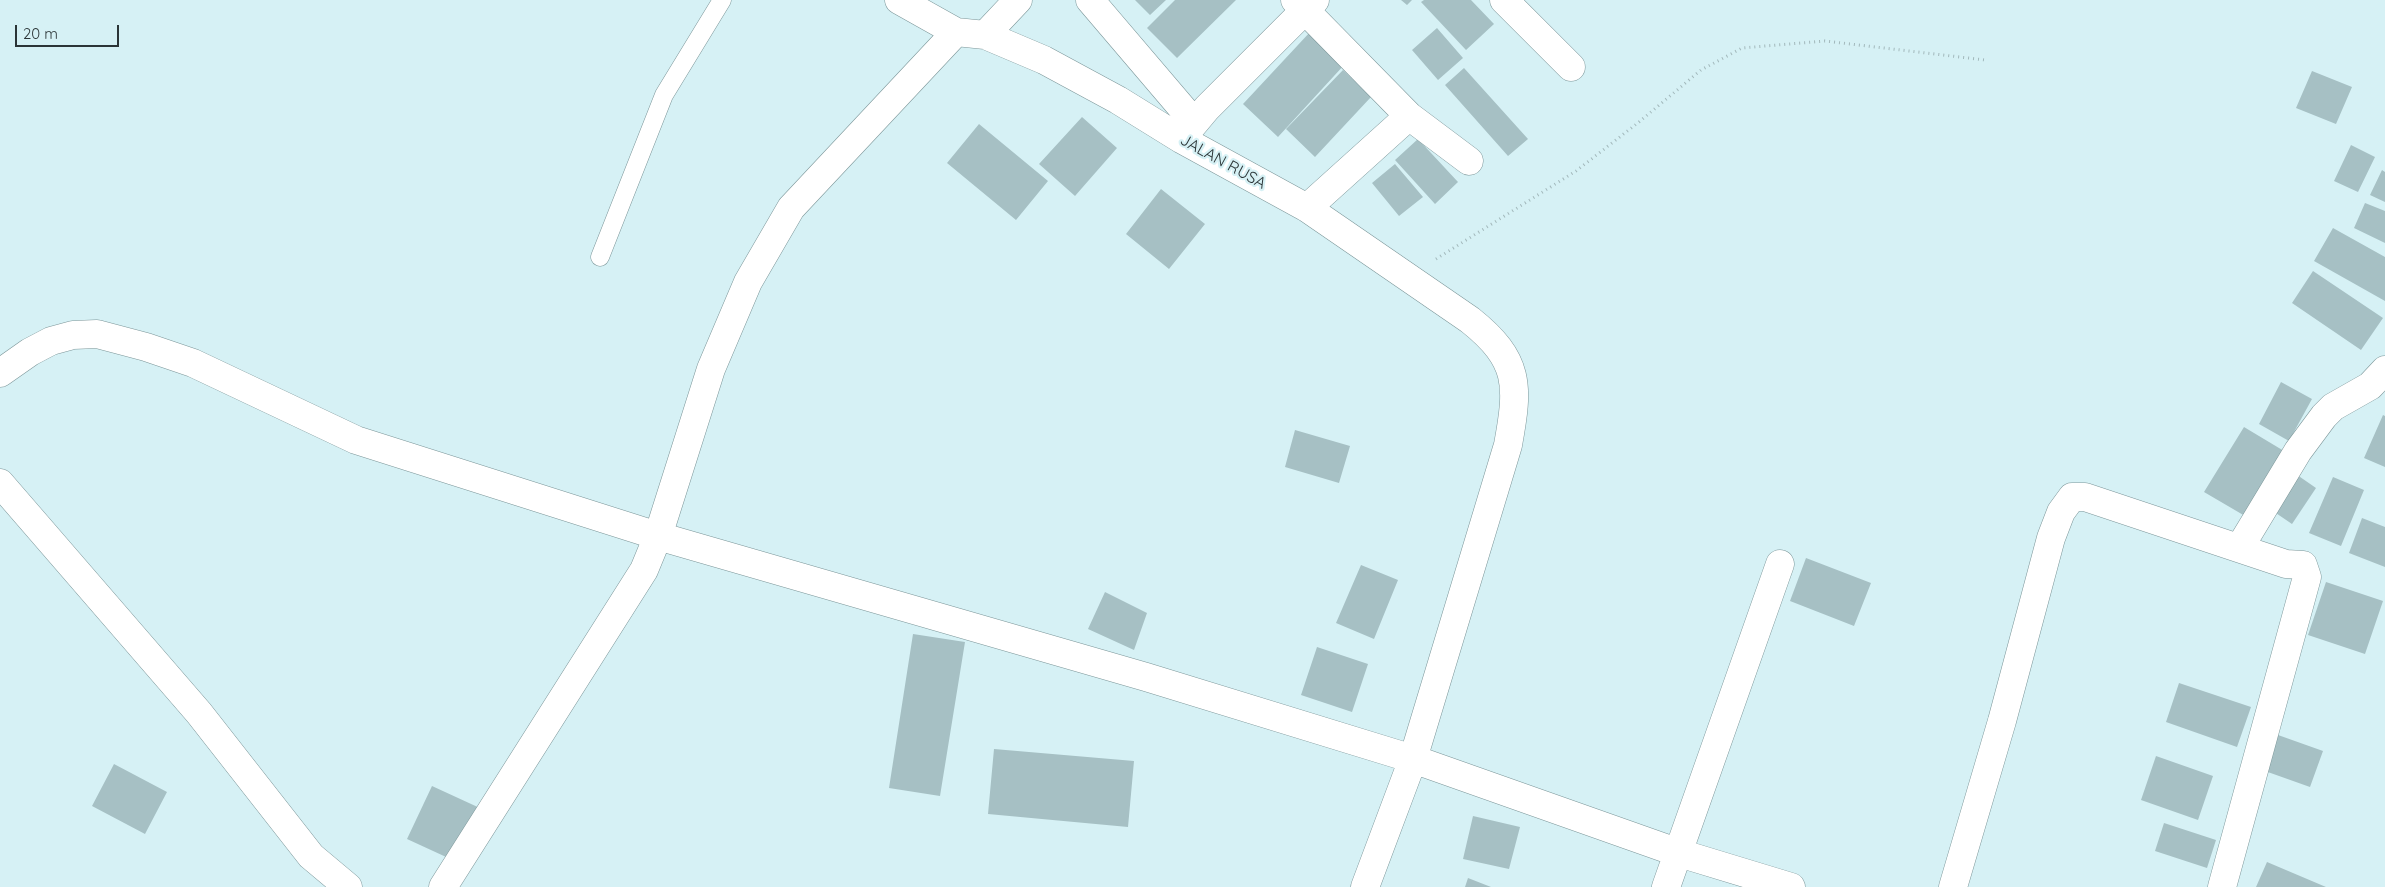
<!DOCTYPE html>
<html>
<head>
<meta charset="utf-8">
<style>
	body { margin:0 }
	#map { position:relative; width:2385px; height:887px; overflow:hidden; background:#d6f1f5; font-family:Quicksand,sans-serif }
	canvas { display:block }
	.scale { position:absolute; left:15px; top:25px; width:104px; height:22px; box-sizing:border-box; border:2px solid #2b3537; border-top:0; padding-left:6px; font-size:15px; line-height:18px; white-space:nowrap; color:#2b3537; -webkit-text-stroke:4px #d6f1f5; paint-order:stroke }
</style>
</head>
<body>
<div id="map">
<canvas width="2385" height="887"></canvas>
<div class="scale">20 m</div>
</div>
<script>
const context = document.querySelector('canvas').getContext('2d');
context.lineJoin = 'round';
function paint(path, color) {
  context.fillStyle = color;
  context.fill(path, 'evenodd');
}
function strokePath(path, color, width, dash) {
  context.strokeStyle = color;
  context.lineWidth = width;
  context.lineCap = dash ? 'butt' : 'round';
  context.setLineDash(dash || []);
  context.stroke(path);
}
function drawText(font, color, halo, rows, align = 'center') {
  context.font = font + ' Quicksand,sans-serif';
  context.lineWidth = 4.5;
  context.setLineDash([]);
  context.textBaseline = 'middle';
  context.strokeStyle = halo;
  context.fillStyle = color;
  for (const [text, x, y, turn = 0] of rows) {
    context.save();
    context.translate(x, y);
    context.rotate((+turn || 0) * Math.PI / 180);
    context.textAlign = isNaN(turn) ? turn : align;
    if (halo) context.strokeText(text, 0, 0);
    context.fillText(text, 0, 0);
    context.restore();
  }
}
paint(new Path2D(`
	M1135,0H1166L1150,15Z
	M1175,0H1236L1177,58L1147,28Z
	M1401,0H1412L1407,5Z
	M1424,0H1471L1494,24L1466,50L1421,2Z
	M1437,28L1463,58L1438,80L1412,50Z
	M1311,31L1345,64L1278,137L1243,104Z
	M1464,68L1528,139L1508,156L1445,85Z
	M1343,70L1371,97L1315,157L1286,129Z
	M2312,71L2352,87L2336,124L2296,108Z
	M1082,117L1117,148L1075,196L1039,164Z
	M979,124L1048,181L1016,220L947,163Z
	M1418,139L1458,182L1435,204L1395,160Z
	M2351,145L2375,157L2358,192L2334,181Z
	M1395,164L1423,197L1399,216L1372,183Z
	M2382,170L2385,172V202L2370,195Z
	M1161,189L1205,224L1169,269L1126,234Z
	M2365,203L2385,211V243L2354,228Z
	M2333,228L2385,257V301L2314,261Z
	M2313,271L2383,318L2361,350L2292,303Z
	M2281,382L2312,399L2289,441L2259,424Z
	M2383,415L2385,416V467L2364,458Z
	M2244,427L2284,451L2245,516L2204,492Z
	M1295,430L1350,446L1339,483L1285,467Z
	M2290,470L2316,488L2292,524L2267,507Z
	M2333,477L2364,490L2341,546L2309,533Z
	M2362,518L2385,527V567L2349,553Z
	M1806,558L1871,583L1854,626L1790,601Z
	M1361,565L1398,580L1374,639L1336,623Z
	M2326,582L2383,601L2365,654L2308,635Z
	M1105,592L1147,613L1134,650L1088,629Z
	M913,634L965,642L940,796L889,788Z
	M1317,647L1368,664L1352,712L1301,695Z
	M2179,683L2251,707L2237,747L2166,722Z
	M2278,735L2323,751L2310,787L2265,771Z
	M994,749L1134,761L1128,827L988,814Z
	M2156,756L2213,776L2198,820L2141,800Z
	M114,764L167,792L145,834L92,806Z
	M432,786L482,809L457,862L407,839Z
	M1473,816L1520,827L1509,869L1463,859Z
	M2164,823L2216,840L2207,868L2155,851Z
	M2267,862L2326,887H2256Z
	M1468,878L1491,887H1465Z`), '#a6c0c4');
const lane = new Path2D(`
	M600,257L664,95L722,0`);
const street = new Path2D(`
	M899,0L956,32L985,35L1044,60L1118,100L1181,139L1307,208L1470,320C1520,360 1519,385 1508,445L1413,759L1365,887
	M1090,0L1194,122
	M1295,0L1409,116L1469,161
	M1504,0L1571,67
	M985,35L1018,0
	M1181,139L1207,108L1315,0
	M1307,208L1409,116
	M0,373L30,352L51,341L73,335L97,334L146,347L193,363L356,440L658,536L1146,677L1413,759L1679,853L1791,887
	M0,483L199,713L311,856L348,887
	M2240,547L2298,451L2324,416L2333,407L2370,386L2385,370
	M443,887L644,570L658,536L711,369L748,282L791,208L956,32
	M1666,887L1780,564
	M1953,887L2002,721L2051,538L2061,512L2072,497H2085L2286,564L2303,565L2307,577L2222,887`);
strokePath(lane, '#7c9699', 19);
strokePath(street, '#7c9699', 29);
strokePath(new Path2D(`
	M1436,259L1576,171L1639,122L1701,70L1742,48L1825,41L1985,60`), '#a2b8bb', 3, [1, 4]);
strokePath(lane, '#fff', 18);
strokePath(street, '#fff', 28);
drawText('16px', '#2b3537', '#d6f1f5', [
	["JALAN RUSA",1223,162,29]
]);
</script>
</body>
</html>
